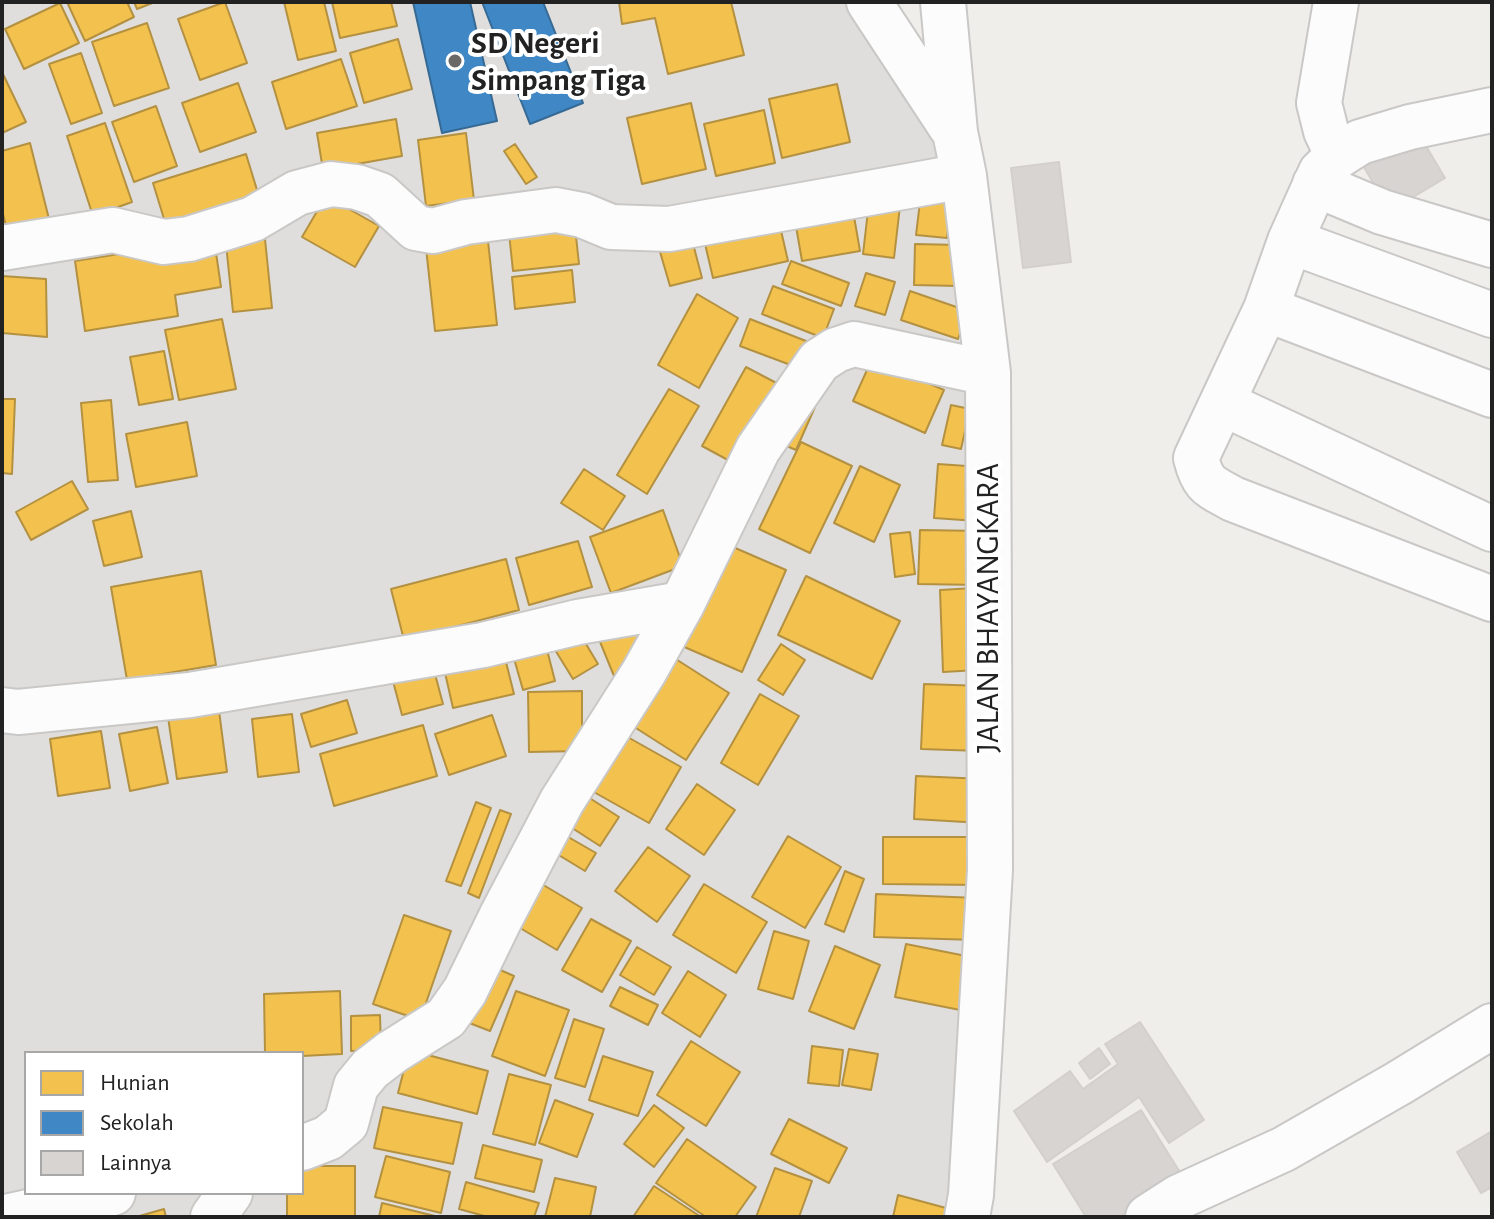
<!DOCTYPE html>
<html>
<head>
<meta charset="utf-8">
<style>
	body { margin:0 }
	#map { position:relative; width:1494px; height:1219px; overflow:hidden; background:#f0eeeb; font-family:"Alegreya Sans",sans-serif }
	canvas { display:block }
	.frame { position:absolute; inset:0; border:4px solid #222; pointer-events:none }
	.legend { position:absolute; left:24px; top:1051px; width:280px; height:144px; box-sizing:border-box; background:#fff; border:2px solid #a7a7a7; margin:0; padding:10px 14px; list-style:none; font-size:24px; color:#222 }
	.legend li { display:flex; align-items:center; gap:16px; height:40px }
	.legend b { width:40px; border:2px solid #a7a7a7 }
</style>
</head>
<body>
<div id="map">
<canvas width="1494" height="1219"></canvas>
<div class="frame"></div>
<ul class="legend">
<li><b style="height:22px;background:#f2c14e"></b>Hunian</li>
<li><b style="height:22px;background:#3f88c5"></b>Sekolah</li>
<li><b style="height:22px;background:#d7d4d2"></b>Lainnya</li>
</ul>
</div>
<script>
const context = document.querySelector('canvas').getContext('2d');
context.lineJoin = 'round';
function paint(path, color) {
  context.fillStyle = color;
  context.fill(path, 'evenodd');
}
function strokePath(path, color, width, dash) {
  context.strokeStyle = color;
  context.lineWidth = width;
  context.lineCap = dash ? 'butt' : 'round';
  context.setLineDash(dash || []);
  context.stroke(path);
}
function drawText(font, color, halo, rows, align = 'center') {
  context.font = font + ' "Alegreya Sans",sans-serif';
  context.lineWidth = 8;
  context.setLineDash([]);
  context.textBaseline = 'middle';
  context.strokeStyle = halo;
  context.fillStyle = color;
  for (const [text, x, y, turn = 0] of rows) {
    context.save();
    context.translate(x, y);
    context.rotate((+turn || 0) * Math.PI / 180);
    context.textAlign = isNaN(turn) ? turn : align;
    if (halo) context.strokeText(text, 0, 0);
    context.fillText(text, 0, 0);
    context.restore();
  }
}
paint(new Path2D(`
	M2,2H869L955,132L988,372L967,1217H2ZM26,1053H302V1193H26Z`), '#dfdedc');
const homes = new Path2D(`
	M67,2H127L134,17L85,41Z
	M134,2H155L137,9Z
	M225,2L247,63L200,80L178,19Z
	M284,2H324L336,51L298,60Z
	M332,2H391L397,26L340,38Z
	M619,2H731L744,55L668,74L655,18L622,24Z
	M60,3L79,43L24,69L5,29Z
	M147,23L169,88L114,106L92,42Z
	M398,39L412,89L364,103L350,53Z
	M81,53L102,113L71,124L49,64Z
	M341,59L357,106L286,129L272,82Z
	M2,72L26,122L2,133Z
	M238,83L256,132L200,152L182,103Z
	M837,84L850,142L782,158L769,99Z
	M691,103L706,169L642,184L627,118Z
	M156,106L177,166L134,182L112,122Z
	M764,110L775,163L716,176L704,124Z
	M396,119L402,156L323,170L317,133Z
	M105,123L132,202L93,216L67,136Z
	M466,133L474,200L426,206L418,140Z
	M30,143L50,223L8,234L2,210V151Z
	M515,144L537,177L526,184L504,151Z
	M246,154L261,203L168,232L153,183Z
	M922,185L953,189L947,238L916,235Z
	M326,196L379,226L355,267L302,237Z
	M851,199L860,251L802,261L793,209Z
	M869,202L900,206L894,258L863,254Z
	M777,213L788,261L713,278L702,231Z
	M574,218L579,264L513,271L508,224Z
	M691,236L702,278L670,286L658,245Z
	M214,239L221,287L175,295L178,316L85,331L75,261Z
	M265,239L272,308L233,312L226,244Z
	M488,241L497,325L435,331L426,248Z
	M915,244L959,245L958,286L914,285Z
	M791,261L849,283L841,306L782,284Z
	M572,270L575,302L515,309L512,277Z
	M866,273L895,282L885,315L855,306Z
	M2,276L46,279L47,337L2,333Z
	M773,286L834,309L823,338L762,314Z
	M910,291L968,311L958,339L901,320Z
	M697,294L738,318L699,388L658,365Z
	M222,319L236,389L179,400L165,330Z
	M750,319L806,341L796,367L740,346Z
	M164,351L173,399L139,405L130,357Z
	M872,359L944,390L925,433L853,401Z
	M746,367L784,387L739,466L702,446Z
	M669,389L699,406L647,494L617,475Z
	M795,398L815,407L796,450L775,441Z
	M2,399H15L12,474L2,473Z
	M111,400L118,480L88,482L81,403Z
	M951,405L970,409L961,449L942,445Z
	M187,422L197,476L136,487L126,434Z
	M801,442L852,466L810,553L759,529Z
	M938,464L981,467L977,521L934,518Z
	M860,466L900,485L874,542L834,523Z
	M584,469L625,496L603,530L561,503Z
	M72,481L88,509L31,540L16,512Z
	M663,510L683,566L611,593L590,537Z
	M131,511L142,557L104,566L93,521Z
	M920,530L982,531L980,585L918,584Z
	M910,532L915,574L895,577L890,534Z
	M578,541L592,587L529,605L516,558Z
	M726,544L786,570L742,672L682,646Z
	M506,559L519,610L404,640L391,589Z
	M201,571L216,665L127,680L111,587Z
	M806,576L900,621L872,679L778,635Z
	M974,588L978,670L943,672L940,590Z
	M647,614L657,645L639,665L614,676L596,632Z
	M577,629L598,664L573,679L552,645Z
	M544,638L555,681L523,690L511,648Z
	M781,644L805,660L783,695L758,680Z
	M503,650L514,694L453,708L443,664Z
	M671,656L729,693L686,760L628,723Z
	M431,659L443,704L402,715L390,670Z
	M924,684L984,686L981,751L921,749Z
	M582,691V751L529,752L528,692Z
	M760,694L799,716L758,785L721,763Z
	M347,700L357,733L311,747L301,714Z
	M218,703L227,772L177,779L167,710Z
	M292,714L299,772L258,777L252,719Z
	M492,715L506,756L449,775L435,734Z
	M423,725L437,776L334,806L320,754Z
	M157,727L168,783L130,791L119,734Z
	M101,731L110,788L58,796L50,739Z
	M624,735L681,767L649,823L592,791Z
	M916,776L984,779L982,823L914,819Z
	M697,784L735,810L704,855L666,829Z
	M588,797L619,817L600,846L569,826Z
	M476,802L491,808L461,886L446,881Z
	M500,810L511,814L479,898L468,893Z
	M563,834L596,853L585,871L552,851Z
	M788,836L841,867L805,928L752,897Z
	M883,837H981L980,885L883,884Z
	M648,847L690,876L657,922L615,891Z
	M845,871L864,879L844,932L825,924Z
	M540,883L582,908L557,950L515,925Z
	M704,884L767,922L736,973L673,935Z
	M876,894L978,898L977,940L874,937Z
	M404,915L451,931L420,1020L373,1004Z
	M591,919L631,941L602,992L562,970Z
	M774,931L809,941L793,999L758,989Z
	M906,944L981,959L970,1012L895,997Z
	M835,946L880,965L854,1029L809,1011Z
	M637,947L671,967L654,995L620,975Z
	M482,962L514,976L490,1031L459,1019Z
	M688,971L726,995L700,1037L662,1013Z
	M620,987L658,1005L648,1025L610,1006Z
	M340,991L342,1054L302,1056V1053H265L264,994Z
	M516,991L569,1010L545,1076L492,1056Z
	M380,1015L381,1050L351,1051V1016Z
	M574,1019L604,1029L585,1087L555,1078Z
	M691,1041L740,1072L706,1126L657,1095Z
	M812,1046L843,1050L839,1086L808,1083Z
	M849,1049L878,1054L871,1090L842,1085Z
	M409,1050L488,1071L477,1114L398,1093Z
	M603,1056L653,1072L638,1116L589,1100Z
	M509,1074L551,1085L535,1145L493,1134Z
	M555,1100L593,1114L577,1157L539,1143Z
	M654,1105L684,1128L654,1167L624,1144Z
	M383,1107L462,1123L453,1164L374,1148Z
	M789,1119L847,1148L829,1183L771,1154Z
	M687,1139L756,1187L735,1217H706L656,1183Z
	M483,1145L542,1160L534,1192L475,1178Z
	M386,1156L450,1172L441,1213L375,1197Z
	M302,1166H355V1217H287V1193H302Z
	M775,1168L812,1181L799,1217H756Z
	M555,1178L596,1187L590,1217H545Z
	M466,1182L539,1203L534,1217H488L459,1209Z
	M654,1186L701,1217H633Z
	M898,1195L957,1211L955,1217H893Z
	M382,1203L435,1216V1217H379Z
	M164,1209L166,1217H136Z`);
paint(homes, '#f2c14e');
strokePath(homes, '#b49141', 2);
const schools = new Path2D(`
	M413,2H470L497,121L442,133Z
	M482,2H543L583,103L530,124Z`);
paint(schools, '#3f88c5');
strokePath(schools, '#366994', 2);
const building = new Path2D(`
	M1417,131L1445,178L1390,211L1362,164Z
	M1059,162L1071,262L1023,268L1011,168Z
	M1140,1022L1204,1120L1169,1143L1139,1097L1047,1162L1014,1111L1070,1071L1083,1089L1118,1064L1105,1044Z
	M1099,1048L1110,1064L1090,1079L1079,1063Z
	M1141,1110L1183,1177L1119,1217H1086L1053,1164Z
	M1492,1131V1187L1481,1193L1457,1152Z`);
paint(building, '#d7d4d2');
strokePath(building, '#d3d0cc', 2);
const minor = new Path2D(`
	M869,2L951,127
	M943,2L955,132L964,176L988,373L990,870L971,1195L967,1217
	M1336,2L1319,103L1326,131L1338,156
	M1492,110L1410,127L1360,142L1338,156L1321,172L1290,241L1266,309L1196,458C1203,486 1210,486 1233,499L1492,599
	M1315,184L1382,212L1492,245
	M1290,241L1492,315
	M2,248L113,230L164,242L189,239L253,219L297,193L331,184L357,187L380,195L416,228L433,231L466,222L556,210L582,215L611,227L669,229L964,176
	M1266,309L1492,395
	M1222,403L1492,529
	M2,710L18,712L190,695L483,645L578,622L682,604
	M302,1148L328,1138L346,1123L356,1086L370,1069L392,1052L446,1018L465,991L501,917L562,801L644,672L682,604L758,449L819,361L836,350L854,344L988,373
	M6,1217L113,1193
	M213,1217L230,1193
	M1148,1217L1179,1197L1284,1149L1399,1083L1492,1026`);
strokePath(minor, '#c9c8c7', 48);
strokePath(minor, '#fdfcfc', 44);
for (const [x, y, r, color] of [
	[455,61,8,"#6a6968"]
]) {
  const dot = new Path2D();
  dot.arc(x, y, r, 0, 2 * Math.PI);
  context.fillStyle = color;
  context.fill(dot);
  strokePath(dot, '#fff', 3);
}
drawText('bold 32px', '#222', '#fff', [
	["SD Negeri",471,43],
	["Simpang Tiga",471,80]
], 'left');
drawText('32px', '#222', '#fff', [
	["JALAN BHAYANGKARA",988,608,-90]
]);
</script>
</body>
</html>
